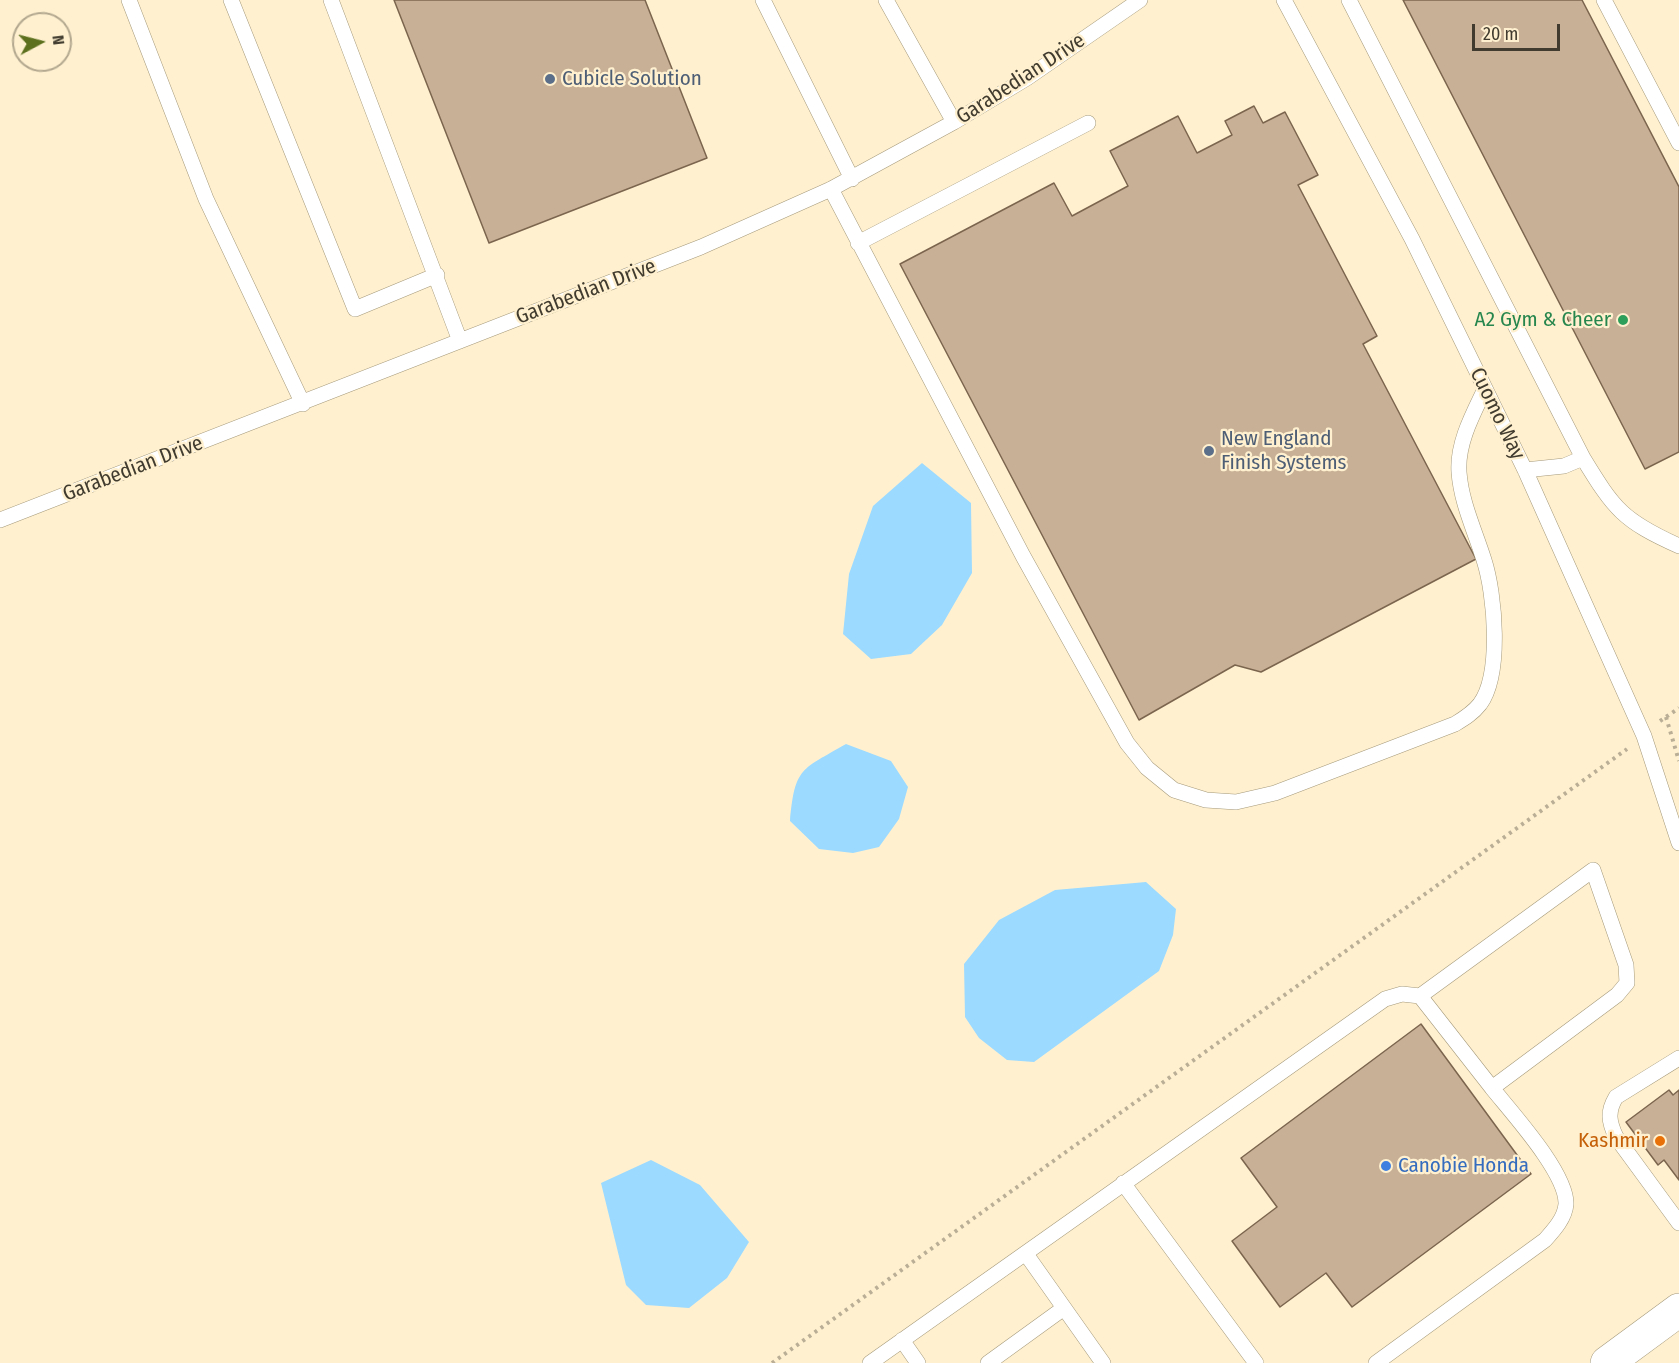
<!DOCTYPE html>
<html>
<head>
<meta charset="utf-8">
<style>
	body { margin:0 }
	#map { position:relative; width:1679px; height:1363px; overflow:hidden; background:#fff1d0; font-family:"Fira Sans Condensed",sans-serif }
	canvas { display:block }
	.north { position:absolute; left:12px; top:12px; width:60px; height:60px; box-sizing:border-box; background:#fff1d0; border:2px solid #b3a88f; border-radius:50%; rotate:83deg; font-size:16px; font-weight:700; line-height:24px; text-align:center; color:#403b2e }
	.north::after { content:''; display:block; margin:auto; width:21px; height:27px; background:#5c701e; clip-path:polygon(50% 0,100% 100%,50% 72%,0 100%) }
	.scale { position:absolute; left:1472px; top:24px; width:88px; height:27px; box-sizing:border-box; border:3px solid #403b2e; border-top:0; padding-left:8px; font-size:18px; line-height:21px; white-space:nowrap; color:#403b2e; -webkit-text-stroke:4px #fff1d0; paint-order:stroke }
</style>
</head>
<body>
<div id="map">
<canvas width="1679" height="1363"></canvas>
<div class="north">N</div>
<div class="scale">20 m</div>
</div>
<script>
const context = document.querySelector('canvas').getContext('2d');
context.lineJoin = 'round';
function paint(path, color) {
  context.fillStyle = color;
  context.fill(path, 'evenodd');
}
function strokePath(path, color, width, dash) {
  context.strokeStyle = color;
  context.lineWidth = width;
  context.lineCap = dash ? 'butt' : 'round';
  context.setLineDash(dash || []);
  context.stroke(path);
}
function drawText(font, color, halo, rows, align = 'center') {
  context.font = font + ' "Fira Sans Condensed",sans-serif';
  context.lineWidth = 4.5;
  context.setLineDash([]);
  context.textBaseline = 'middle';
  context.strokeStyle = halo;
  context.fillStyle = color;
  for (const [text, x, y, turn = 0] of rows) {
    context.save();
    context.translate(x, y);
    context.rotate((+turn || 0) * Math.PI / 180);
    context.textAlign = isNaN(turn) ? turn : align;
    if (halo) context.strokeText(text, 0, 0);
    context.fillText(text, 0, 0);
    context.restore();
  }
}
paint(new Path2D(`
	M922,463L971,503L972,573L942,625L911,654L871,659L843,634L849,574L873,506Z
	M846,744L891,761L908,787L899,819L879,847L853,853L819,849L790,821C795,767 801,770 846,744Z
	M1146,882L1176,909L1173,935L1159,971L1034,1062L1007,1060L979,1038L965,1017L964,964L999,920L1055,890Z
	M651,1160L700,1185L749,1242L727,1278L689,1308L646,1305L626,1285L601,1183Z`), '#9cdaff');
const building = new Path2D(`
	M394,0H645L707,158L489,243Z
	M1403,0H1582L1679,187V452L1645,469Z
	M1254,106L1263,123L1285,112L1318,175L1298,185L1377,336L1363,344L1476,559L1261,672L1235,665L1139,720L900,264L1054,183L1072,216L1128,186L1110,151L1178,116L1197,153L1232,135L1225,121Z
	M1421,1024L1531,1174L1352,1307L1326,1273L1280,1307L1232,1241L1277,1207L1241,1158Z
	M1669,1090L1673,1095L1679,1090V1180L1664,1160L1658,1165L1626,1122Z`);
paint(building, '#c8b096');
strokePath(building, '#7c654e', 1.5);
const lane = new Path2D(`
	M129,0L206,199L303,404
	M231,0L355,309L437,275
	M331,0L460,341
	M763,0L852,179
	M886,0L954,122
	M1284,0L1412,239L1525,470L1644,736L1679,843
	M1349,0L1583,458C1614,509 1623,521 1679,546
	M1604,0L1679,143
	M831,189L1023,556L1127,743L1147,768L1174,790L1206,800L1236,802L1275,793L1455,724C1465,718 1473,713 1480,704C1502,674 1495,594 1484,560C1475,531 1461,502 1459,472C1457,443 1473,414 1485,389
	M858,243L1088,123
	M1525,470L1564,466L1583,458
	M0,520L701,247L831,189L954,122L1027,78L1140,0
	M1420,996L1492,1088
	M1679,1058L1616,1097C1607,1112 1609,1122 1616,1137L1679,1223
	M1123,1183L1256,1363
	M1026,1254L1103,1363
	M902,1340L918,1363
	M870,1363L1385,999L1402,994L1420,996L1593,870L1626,965L1627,983L1617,995L1492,1088C1512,1113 1567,1173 1566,1204C1565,1218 1554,1230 1545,1240L1376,1363
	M988,1363L1064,1308`);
const primary = new Path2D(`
	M1607,1363L1679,1310`);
strokePath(lane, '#a5997a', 16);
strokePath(primary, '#a5997a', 34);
strokePath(new Path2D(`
	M1666,717L1679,761
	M1660,721L1679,708
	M772,1363L1627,749`), '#baaf96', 4, [3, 4.5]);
strokePath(lane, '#fff', 15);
strokePath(primary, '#fff', 33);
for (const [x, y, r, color] of [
	[550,79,6,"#5c6f8a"],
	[1623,320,6,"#2e9e5b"],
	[1209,451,6,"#5c6f8a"],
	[1660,1141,6,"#e8710a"],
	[1386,1166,6,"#3f7fe0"]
]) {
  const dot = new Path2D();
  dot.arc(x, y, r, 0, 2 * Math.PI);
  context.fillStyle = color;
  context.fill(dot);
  strokePath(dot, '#fff1d0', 2);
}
drawText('21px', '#4e5e75', '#fff1d0', [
	["Cubicle Solution",562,79],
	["New England",1221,439],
	["Finish Systems",1221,463]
], 'left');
drawText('21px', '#403b2e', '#fff1d0', [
	["Garabedian Drive",1021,79,-33],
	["Garabedian Drive",586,292,-21],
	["Cuomo Way",1497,414,64],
	["Garabedian Drive",133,469,-21]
]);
drawText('21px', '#27864d', '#fff1d0', [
	["A2 Gym & Cheer",1611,320]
], 'right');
drawText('21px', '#c56008', '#fff1d0', [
	["Kashmir",1648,1141]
], 'right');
drawText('21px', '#366cbe', '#fff1d0', [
	["Canobie Honda",1398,1166]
], 'left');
</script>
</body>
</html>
